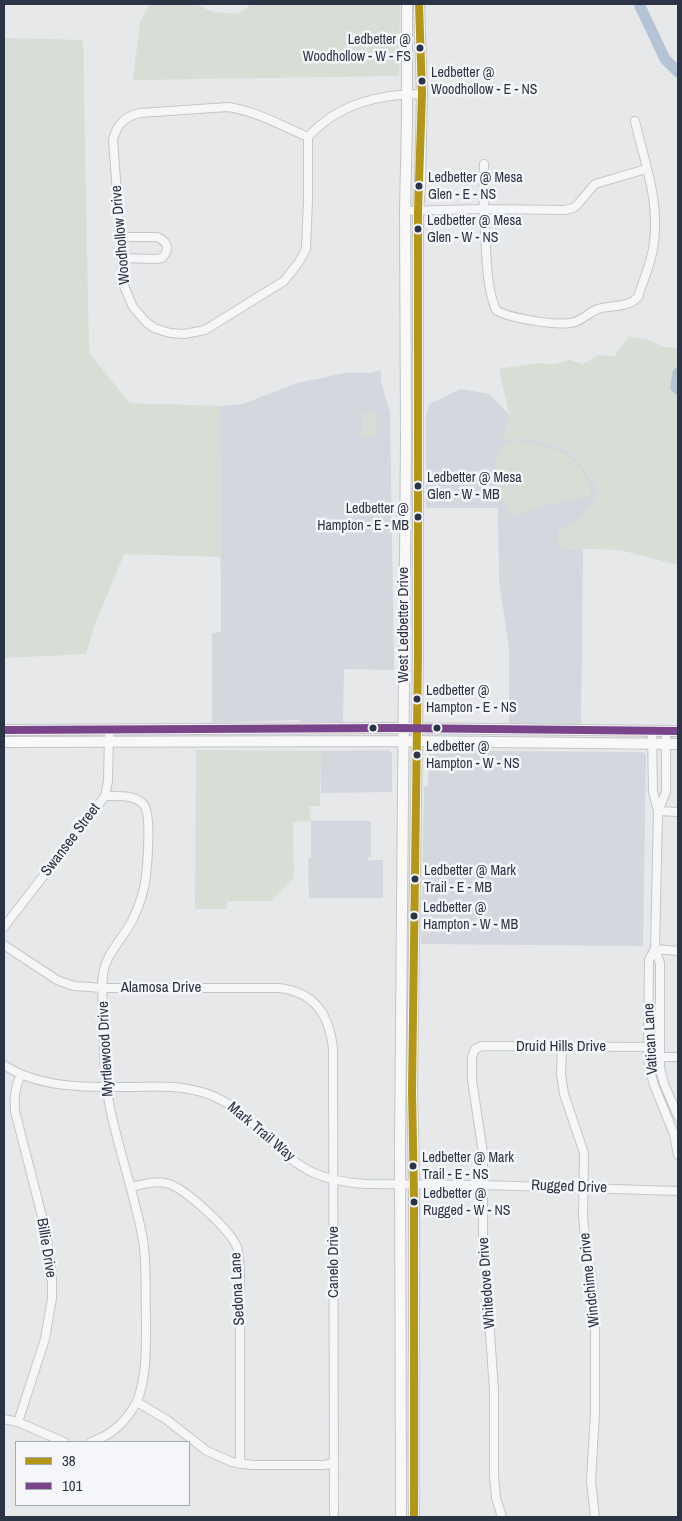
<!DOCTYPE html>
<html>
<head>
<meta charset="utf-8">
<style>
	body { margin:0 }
	#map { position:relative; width:682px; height:1521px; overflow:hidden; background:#e6e8ea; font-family:"Archivo Narrow",sans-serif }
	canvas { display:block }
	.frame { position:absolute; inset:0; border:5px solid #2b3445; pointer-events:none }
	.legend { position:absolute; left:15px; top:1441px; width:175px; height:65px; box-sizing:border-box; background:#f4f6f9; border:1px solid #a4a8b1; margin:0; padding:6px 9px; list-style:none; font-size:15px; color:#2b3445 }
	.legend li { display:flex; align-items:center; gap:10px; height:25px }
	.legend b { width:25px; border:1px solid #a4a8b1 }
</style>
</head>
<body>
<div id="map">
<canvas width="682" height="1521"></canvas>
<div class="frame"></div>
<ul class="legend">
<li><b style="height:6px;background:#b59718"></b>38</li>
<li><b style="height:6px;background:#794489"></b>101</li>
</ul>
</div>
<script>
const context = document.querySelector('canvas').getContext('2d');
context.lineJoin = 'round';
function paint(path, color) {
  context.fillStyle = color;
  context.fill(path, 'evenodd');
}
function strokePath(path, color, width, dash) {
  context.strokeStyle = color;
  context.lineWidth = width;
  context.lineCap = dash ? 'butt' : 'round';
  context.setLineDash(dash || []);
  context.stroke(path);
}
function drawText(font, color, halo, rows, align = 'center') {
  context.font = font + ' "Archivo Narrow",sans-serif';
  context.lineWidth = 5;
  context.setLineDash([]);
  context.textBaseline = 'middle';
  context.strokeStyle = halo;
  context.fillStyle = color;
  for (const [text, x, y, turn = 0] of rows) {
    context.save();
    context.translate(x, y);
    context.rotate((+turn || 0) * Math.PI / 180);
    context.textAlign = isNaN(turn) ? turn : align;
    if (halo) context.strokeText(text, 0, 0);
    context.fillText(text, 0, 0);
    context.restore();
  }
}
paint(new Path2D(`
	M381,370V382L390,412L394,670L344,669L343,722H300L299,720H296L212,723V633L221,632L220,406L243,404L298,383L344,373H371Z
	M461,389L489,394L509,414L503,441L519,438L543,442L567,450L581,464L599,492L582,518L559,531L558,548L583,549L581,724H509V649L499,580L498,508H426V416L429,404Z
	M389,750L392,754V792L321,793V751Z
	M493,751L643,752L646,755L643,946L421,944L424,787L428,786L429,754Z
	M311,821H371V857H368V860H383V898H309L308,858L311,857Z`), '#d4d7dd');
paint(new Path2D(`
	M150,4H195L213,12L237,14L249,6L246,4H400L399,76L133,80L140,22Z
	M4,38L83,40L89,353L130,403L220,406L221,557L124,554L94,627L86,654L4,658Z
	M629,337L646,339L664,347L678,348V565L620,550L558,548V531L582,518L599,492L581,464L567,450L543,442L519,438L503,441L509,414L499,369L536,363L555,364L569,360L583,364L599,355L614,356Z
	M362,413H376V436H362Z
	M510,441C520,440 528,442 537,444C569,449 585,466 592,496L548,505L514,516L509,514C503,497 488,463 500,448C502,445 507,443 510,441Z
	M196,750L321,751L320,806H309L311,821L293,822L294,878L271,901H227V909H195Z`), '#d6ded6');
strokePath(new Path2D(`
	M639,4L665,59L678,72
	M678,373L676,387L678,389`), '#b4c4d5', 11);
const minor = new Path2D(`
	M228,107C256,111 282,126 308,137V199L306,249L299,262L284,281L205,330L184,334L170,333L154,328L146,322L133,307L124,286L113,140C117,124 124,117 140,113Z
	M308,137C338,104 378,94 422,94
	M484,164C483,193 484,221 486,249C487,269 488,291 496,310C508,318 560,327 575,322C583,319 590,312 598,309C612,305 628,308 638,297C643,281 650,266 653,249C661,203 645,165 635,121
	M405,211L483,209L565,210L573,208L577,205L595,184L646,169
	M121,237H157C167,241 171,249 162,258L156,259L122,258
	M652,731L653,791L658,811L655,949L660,963V1068L664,1084L678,1116
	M105,796C117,796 135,794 144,805C152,816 147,869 145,883C143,896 138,908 133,919C124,938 105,954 103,975C101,989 103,1003 103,1017C104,1048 104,1078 110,1108C119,1152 135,1195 143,1240C147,1266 145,1293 146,1319C146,1347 147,1375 137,1402
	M658,811L666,792V731
	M658,811L678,812
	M4,927L105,796L108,781L109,736
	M4,945L57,980L74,986L103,988H279C315,992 329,1015 333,1048L334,1515
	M655,949L649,960L648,1047L649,1067L654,1085L674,1134L678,1155
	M655,949L678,951
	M562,1047L561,1074L564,1094L584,1153L583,1216L585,1237L592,1278L595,1323V1413L591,1481L595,1517
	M4,1065C42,1090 93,1087 137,1087C160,1086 183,1086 205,1093C253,1109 271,1153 314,1173C330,1180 348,1183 366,1184L482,1185L678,1191
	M131,1187C144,1184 157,1180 169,1184C187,1190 230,1230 237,1247C239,1254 239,1262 240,1269V1464
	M4,1419L18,1422L64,1442
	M18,1422L45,1339L52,1298V1276L46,1232L15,1111C14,1097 15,1087 21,1074
	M91,1442C113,1435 126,1421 137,1402L167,1420L207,1451L232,1462L252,1465H324L334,1463
	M502,1517L496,1498L494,1476V1390L483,1235V1153L472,1080V1057L475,1049L482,1046L648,1047L660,1057H678`);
const major = new Path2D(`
	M4,730L395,728L678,731
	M4,742L404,741L678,744
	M401,1517L400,1146L406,439L405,211L407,120V4
	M414,1517C412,1375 417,1232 412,1090L418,655V212L420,186L422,94L419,4`);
strokePath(minor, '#c4c6c8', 10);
strokePath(major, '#c2c5c8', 12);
strokePath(minor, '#f5f6f7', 8);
strokePath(major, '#f8f8f8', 10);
strokePath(new Path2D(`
	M414,1517V1197L412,1090L418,655V212L422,94L419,4`), '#b59718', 8);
strokePath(new Path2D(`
	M4,730L395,728L678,731`), '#794489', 8);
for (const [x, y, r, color] of [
	[420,48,4.5,"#2b3445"],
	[422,81,4.5,"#2b3445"],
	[419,186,4.5,"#2b3445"],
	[418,229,4.5,"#2b3445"],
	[418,486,4.5,"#2b3445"],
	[418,517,4.5,"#2b3445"],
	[417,699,4.5,"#2b3445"],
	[373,728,4.5,"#2b3445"],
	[437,728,4.5,"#2b3445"],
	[417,755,4.5,"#2b3445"],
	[415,879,4.5,"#2b3445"],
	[414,916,4.5,"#2b3445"],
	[413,1166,4.5,"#2b3445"],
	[414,1202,4.5,"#2b3445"]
]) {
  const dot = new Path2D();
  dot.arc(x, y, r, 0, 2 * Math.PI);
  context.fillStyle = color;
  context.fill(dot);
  strokePath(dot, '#f4f6f9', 2);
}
drawText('14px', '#2b3445', '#f4f6f9', [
	["Ledbetter @",411,40,"right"],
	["Woodhollow - W - FS",411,57,"right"],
	["Ledbetter @",431,73],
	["Woodhollow - E - NS",431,90],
	["Ledbetter @ Mesa",428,178],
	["Glen - E - NS",428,195],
	["Ledbetter @ Mesa",427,221],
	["Glen - W - NS",427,238],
	["Ledbetter @ Mesa",427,478],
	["Glen - W - MB",427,495],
	["Ledbetter @",409,509,"right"],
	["Hampton - E - MB",409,526,"right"],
	["Ledbetter @",426,691],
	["Hampton - E - NS",426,708],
	["Ledbetter @",426,747],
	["Hampton - W - NS",426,764],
	["Ledbetter @ Mark",424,871],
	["Trail - E - MB",424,888],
	["Ledbetter @",423,908],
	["Hampton - W - MB",423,925],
	["Ledbetter @ Mark",422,1158],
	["Trail - E - NS",422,1175],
	["Ledbetter @",423,1194],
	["Rugged - W - NS",423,1211]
], 'left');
drawText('15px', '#2b3445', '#f4f6f9', [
	["Woodhollow Drive",121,235,-95],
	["West Ledbetter Drive",404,625,-90],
	["Swansee Street",71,840,-53],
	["Alamosa Drive",161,988],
	["Vatican Lane",651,1039,-93],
	["Druid Hills Drive",561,1047],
	["Myrtlewood Drive",106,1049,-93],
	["Mark Trail Way",261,1132,40],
	["Rugged Drive",569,1187,2],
	["Billie Drive",46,1248,81],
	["Canelo Drive",334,1262,-90],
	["Windchime Drive",590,1280,-96],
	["Whitedove Drive",487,1283,-94],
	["Sedona Lane",238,1289,-93]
]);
</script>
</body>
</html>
